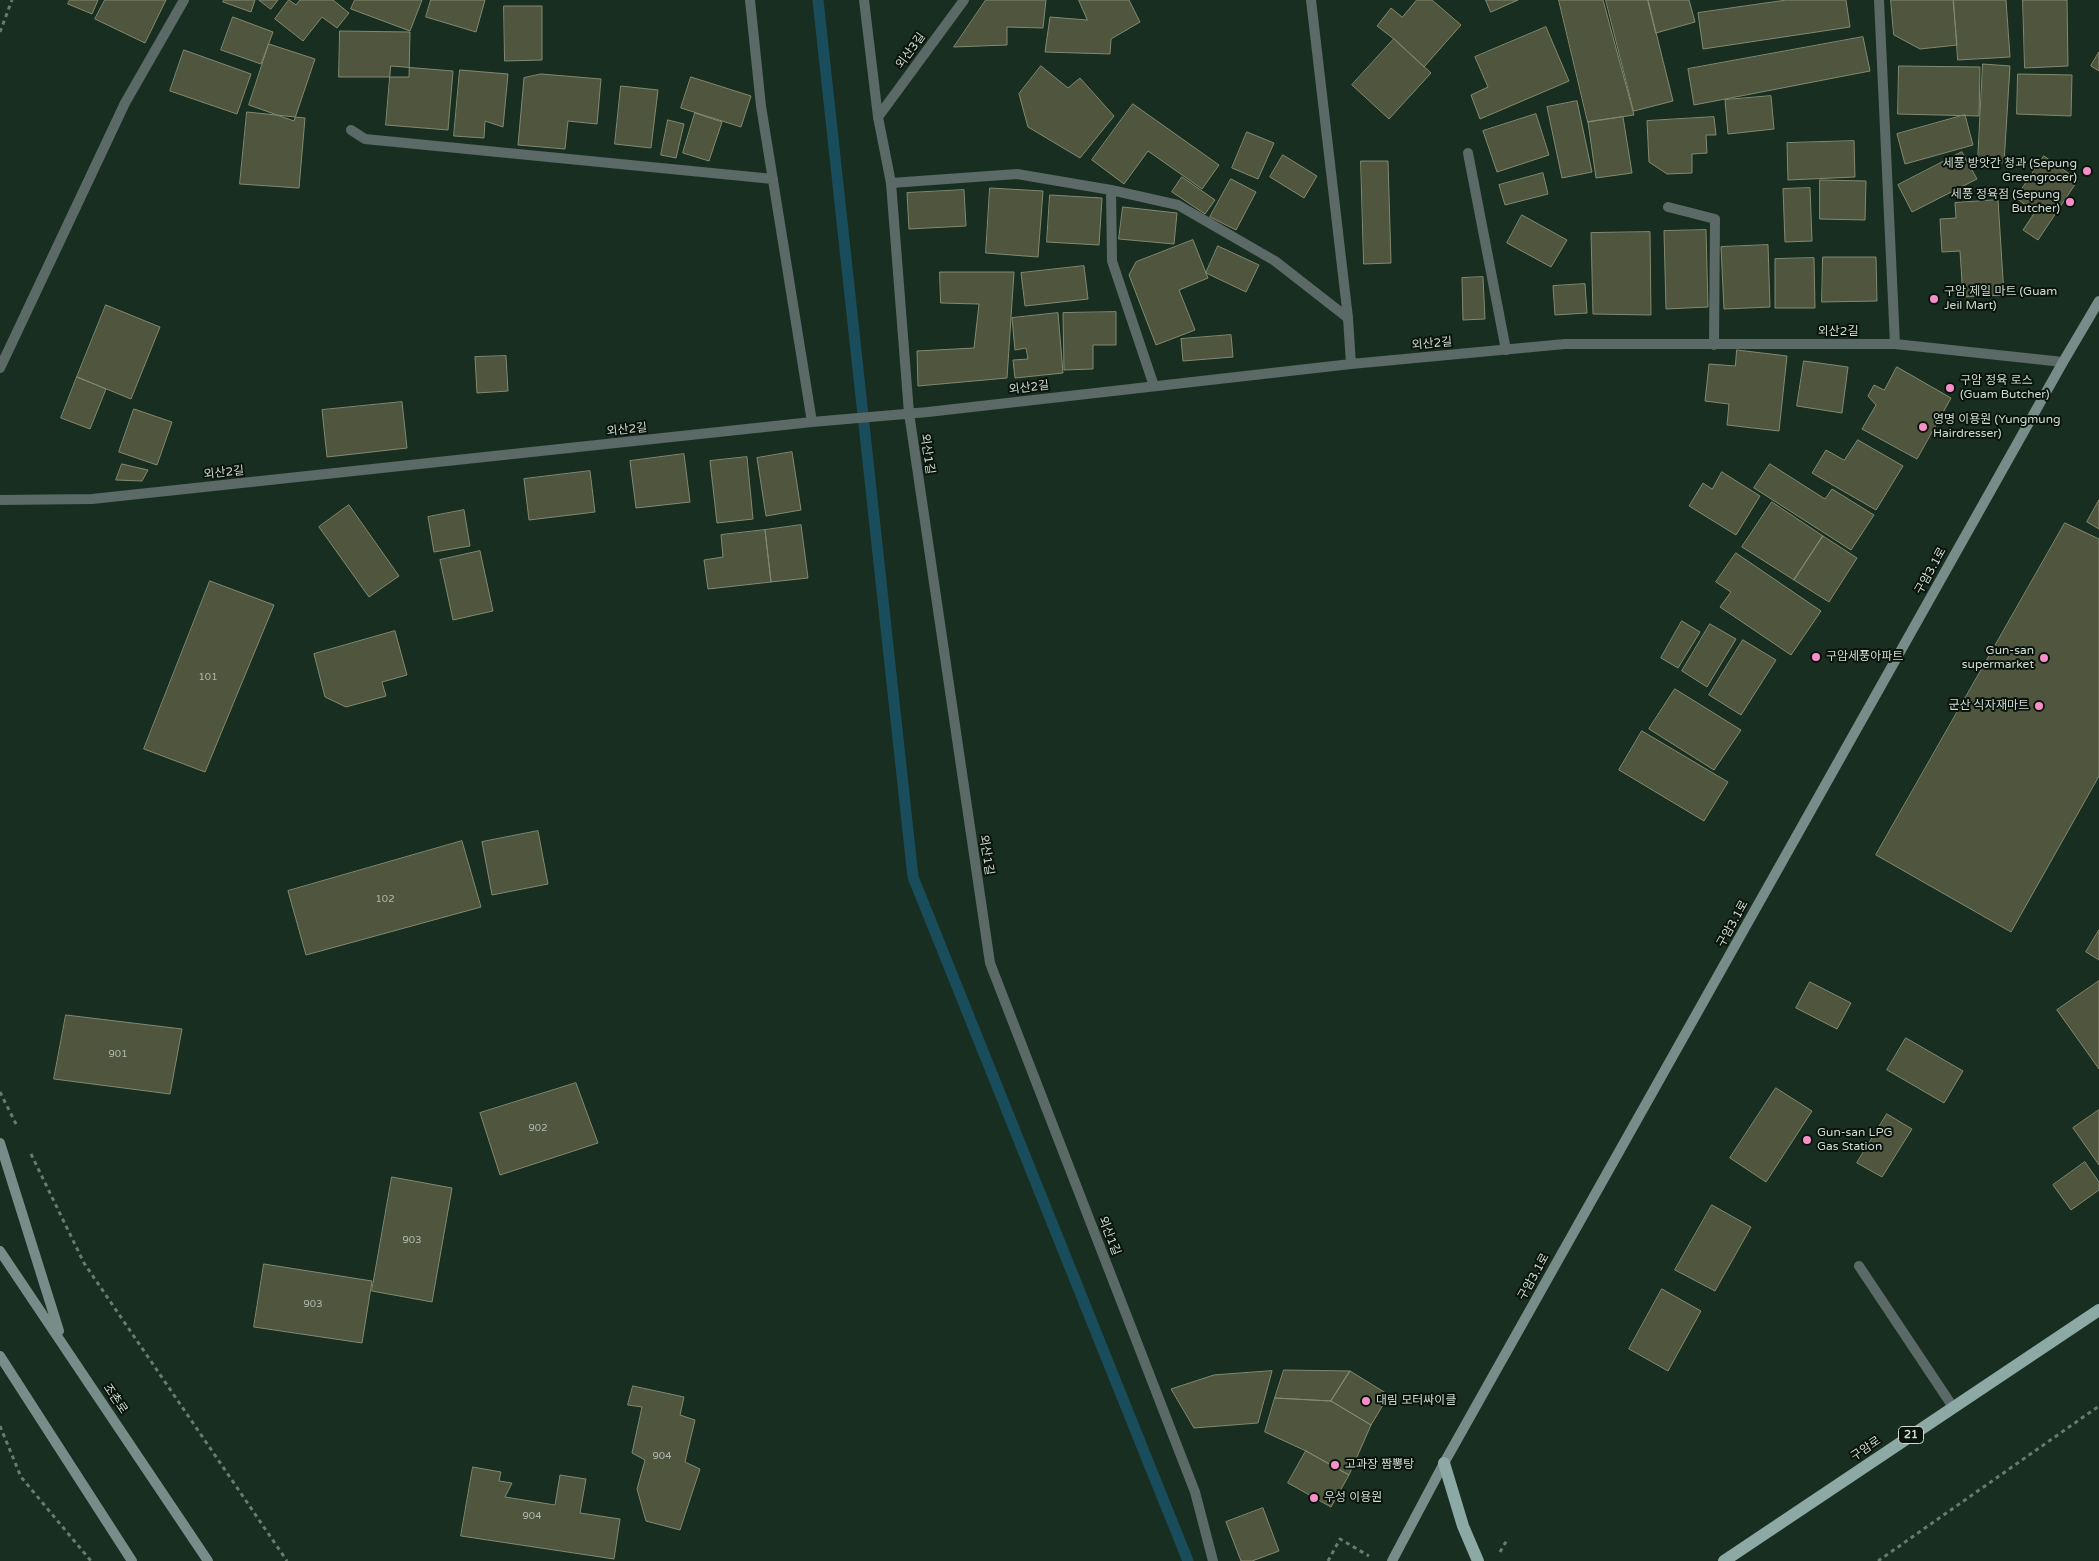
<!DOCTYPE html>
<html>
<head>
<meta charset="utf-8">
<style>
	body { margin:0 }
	canvas { display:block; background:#182e20 }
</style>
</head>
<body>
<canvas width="2099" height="1561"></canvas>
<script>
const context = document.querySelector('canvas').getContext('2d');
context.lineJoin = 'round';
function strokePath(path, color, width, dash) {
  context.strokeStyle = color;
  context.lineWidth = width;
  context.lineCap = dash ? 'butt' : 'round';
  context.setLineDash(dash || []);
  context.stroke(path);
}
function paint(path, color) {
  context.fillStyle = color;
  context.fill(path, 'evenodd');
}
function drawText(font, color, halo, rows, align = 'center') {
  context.font = font + ' "Varela Round","Noto Sans KR",sans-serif';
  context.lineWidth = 4;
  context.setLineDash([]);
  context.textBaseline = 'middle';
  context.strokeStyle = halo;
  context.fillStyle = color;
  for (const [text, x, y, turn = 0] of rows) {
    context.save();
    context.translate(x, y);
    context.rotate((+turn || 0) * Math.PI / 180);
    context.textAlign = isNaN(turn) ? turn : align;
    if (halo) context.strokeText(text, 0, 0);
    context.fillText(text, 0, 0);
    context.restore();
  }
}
strokePath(new Path2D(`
	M818,0L913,877L1188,1561`), '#194d5c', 11);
const building = new Path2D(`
	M70,0H98L92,14L68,4Z
	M105,0H166L145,43L95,19Z
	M224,0H255L251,12L223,2Z
	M259,0H278L271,9Z
	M289,0L296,5L300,0H333L349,13L337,28L322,17L303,41L275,19Z
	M355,0H422L410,31L351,9Z
	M431,0H485L476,32L426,17Z
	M986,0H1046L1043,28L1007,27V45L954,47Z
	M1079,0H1129L1140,22L1111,39L1110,54L1045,52L1050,17L1087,20Z
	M1417,0H1432L1461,25L1424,67L1394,39L1377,26L1391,8L1402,17Z
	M1486,0H1518L1491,12Z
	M1559,0H1603L1634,115L1588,122Z
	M1606,0H1648L1673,101L1634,111Z
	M1648,0H1689L1695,22L1656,33Z
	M1787,0H1846L1850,27L1703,49L1698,13Z
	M1891,0H1953L1957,45L1920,49L1894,35Z
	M1954,0H2006L2010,57L1958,60Z
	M2023,0H2067L2068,66L2025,68Z
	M504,6H542V60L505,61Z
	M233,17L273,32L261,64L221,50Z
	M1546,27L1569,81L1480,119L1471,95L1488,87L1475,57Z
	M340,31L410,32L409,77H339Z
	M1863,37L1870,71L1694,105L1688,69Z
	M1394,39L1431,73L1389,119L1352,85Z
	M269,44L315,59L294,121L249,105Z
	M184,50L251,74L237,114L170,91Z
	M2099,52V71L2091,66Z
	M1983,64L2010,66L2004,163L1978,161Z
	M391,66L453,71L448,130L386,125Z
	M1041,66L1068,88L1080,78L1114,116L1080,158L1028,127L1019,94Z
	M1899,66L1980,67L1979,116L1898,114Z
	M460,70L508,74L503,127L485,121L484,138L454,136Z
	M541,74L601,79L597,124L568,121L565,149L518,145L524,78Z
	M2018,74L2072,75L2071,116L2017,114Z
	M691,77L751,96L741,127L681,108Z
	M621,86L658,90L651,148L615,144Z
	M1771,96L1774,129L1728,134L1725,100Z
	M1577,101L1592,172L1562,178L1547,107Z
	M1133,104L1219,165L1202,189L1148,151L1124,184L1092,160Z
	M247,112L305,118L299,188L240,184Z
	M695,113L722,122L709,161L683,153Z
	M1536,114L1549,155L1497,172L1483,131Z
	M1965,115L1973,145L1905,164L1897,134Z
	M1623,117L1632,173L1596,178L1588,122Z
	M1714,117L1716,135H1706L1707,153L1692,154V173L1667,174L1649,162L1647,121Z
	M668,120L684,124L676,158L661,155Z
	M1247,132L1274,143L1258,179L1232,168Z
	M1854,141L1855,177L1788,180L1787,143Z
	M1962,152L1977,179L1912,212L1898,185Z
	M1283,155L1317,176L1304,198L1270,177Z
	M2044,156L2078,180L2038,240L2023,230L2035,212L2016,198Z
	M1361,161H1388L1391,263L1364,264Z
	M1543,173L1548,194L1505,205L1499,185Z
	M1182,177L1215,200L1205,214L1172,192Z
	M1231,179L1256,192L1236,230L1210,217Z
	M1820,180L1866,181L1865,220L1820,219Z
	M990,188L1043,191L1038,257L986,253Z
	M1810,188L1812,241L1785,242L1783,189Z
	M964,190L966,226L909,229L907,193Z
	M1050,195L1102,198L1099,245L1047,242Z
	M1998,200L2004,295L1963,297L1960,251L1942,252L1940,219L1956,218L1955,203Z
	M1123,207L1177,213L1174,244L1119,239Z
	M1522,215L1567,240L1551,267L1507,243Z
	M1706,230L1708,307L1666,309L1664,231Z
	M1650,232L1651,315L1593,314L1591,233Z
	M1193,240L1208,278L1179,290L1195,330L1156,345L1129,275L1136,262Z
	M1768,245L1770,307L1724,309L1721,247Z
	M1218,246L1259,265L1246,292L1206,273Z
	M1823,257H1876L1877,301L1822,302Z
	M1814,258L1815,308H1775V259Z
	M1084,266L1088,299L1025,306L1021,273Z
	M940,272H1014L1007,378L918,386L917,351L974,348L979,304L941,303Z
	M1483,277L1485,319L1463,320L1462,278Z
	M1585,284L1587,313L1555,315L1553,286Z
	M106,305L160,327L131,399L77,377Z
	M1116,312V345H1093V369L1064,370L1063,313Z
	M1058,313L1063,373L1015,378L1013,360L1028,359L1026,348L1015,350L1012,318Z
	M1231,335L1233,357L1183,361L1181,339Z
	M1737,350L1787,356L1779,431L1727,425L1729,404L1705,401L1709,364L1735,366Z
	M506,356L508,391L477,393L475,357Z
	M1804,361L1848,367L1842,413L1797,406Z
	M1897,367L1951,398L1917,459L1862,429L1876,405L1868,396L1874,385L1884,390Z
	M77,377L106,389L90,429L61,418Z
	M402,402L407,448L327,457L322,410Z
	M134,409L172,422L157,465L119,452Z
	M1858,440L1903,466L1876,510L1812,473L1826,450L1844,460Z
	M792,452L801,510L766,516L757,458Z
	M684,454L690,502L636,508L630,461Z
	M747,457L753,519L717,523L710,461Z
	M122,464L148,470L142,481L116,480Z
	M1770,464L1825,499L1832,489L1874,515L1851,550L1754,488Z
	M590,471L595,512L529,520L524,479Z
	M1722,472L1760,496L1736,535L1689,506L1703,483L1712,489Z
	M2099,500V529L2087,522Z
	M1772,502L1823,536L1794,580L1742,547Z
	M349,505L399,576L369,597L319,527Z
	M464,510L470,546L434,552L428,517Z
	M2065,523L2099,539V776L2011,932L1876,855Z
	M801,525L808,578L771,582L765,530Z
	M765,530L771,582L708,589L704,560L723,557L721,535Z
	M1823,536L1857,558L1829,602L1794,580Z
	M480,551L493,611L453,620L440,560Z
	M1736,553L1821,611L1791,655L1720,607L1731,592L1716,582Z
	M210,581L274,605L205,772L144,749Z
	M1682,621L1700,632L1678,668L1661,658Z
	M1710,624L1736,639L1707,687L1682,671Z
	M395,631L407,675L382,682L386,696L346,707L325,697L314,654Z
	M1743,640L1776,660L1741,715L1709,695Z
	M1675,689L1741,730L1714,770L1649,729Z
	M1642,731L1728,782L1704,821L1619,770Z
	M538,831L548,884L492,895L482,842Z
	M462,841L481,907L306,955L288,891Z
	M2099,930V960L2086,952Z
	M2099,981V1069L2057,1010Z
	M1810,982L1851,1003L1837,1029L1796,1008Z
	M66,1015L182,1029L170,1094L54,1079Z
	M1906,1038L1963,1071L1944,1103L1887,1070Z
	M576,1083L598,1143L500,1175L480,1113Z
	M1776,1088L1812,1111L1766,1182L1730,1158Z
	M2099,1110V1165L2073,1128Z
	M1887,1114L1912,1129L1882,1177L1857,1163Z
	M2085,1162L2099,1182V1190L2071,1210L2053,1185Z
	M392,1177L452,1188L432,1302L372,1291Z
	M1712,1205L1751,1227L1715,1291L1675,1270Z
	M264,1264L372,1281L362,1343L254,1327Z
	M1662,1289L1701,1311L1668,1371L1629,1349Z
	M1284,1370L1350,1371L1331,1401L1275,1398Z
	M1272,1371L1258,1423L1194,1428L1171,1389L1214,1375Z
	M1350,1371L1389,1395L1371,1425L1331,1401Z
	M633,1386L684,1397L680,1415L695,1420L685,1462L700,1469L680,1530L646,1521L637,1489L645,1460L632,1453L642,1407L628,1405Z
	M1275,1398L1331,1401L1371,1425L1349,1475L1306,1451L1265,1432Z
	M1306,1451L1349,1475L1331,1507L1288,1483Z
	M473,1467L501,1472L499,1481L512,1483L505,1497L555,1505L560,1475L586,1479L580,1513L620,1519L614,1559L461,1536Z
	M1263,1508L1279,1551L1252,1561H1241L1226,1522Z`);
paint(building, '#50563e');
strokePath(building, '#81896f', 1);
strokePath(new Path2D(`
	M0,32L12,0
	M0,1092L16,1124
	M31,1154L84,1263L287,1561
	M0,1426L21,1477L91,1561
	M1500,1552L1507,1540
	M1328,1561L1340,1539L1369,1556
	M1878,1561L2099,1406`), '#697b6e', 3, [4, 4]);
strokePath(new Path2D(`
	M750,0L761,106L812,422
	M864,0L878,117
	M351,130L365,139L773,179
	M1468,153L1506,350
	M891,183L1017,174L1111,190L1178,205L1275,261L1348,318
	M1111,190L1112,261L1154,386
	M1668,207L1715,219L1714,345`), '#5b6967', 10);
strokePath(new Path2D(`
	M964,0L878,117L891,183L909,413L990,963L1195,1492L1213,1561
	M1311,0L1348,318L1351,364
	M1879,0L1895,344
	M0,368L125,103L184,0
	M0,500L92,499L812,422L928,412L1351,364L1565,344H1895L2063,362
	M1859,1266L1953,1407`), '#5b6967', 10);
strokePath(new Path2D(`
	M0,1143L59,1331
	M0,1251L208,1561
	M0,1356L132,1561
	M1392,1561L1444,1463L2063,362L2099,301`), '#768d8a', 10);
strokePath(new Path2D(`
	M1444,1463L1463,1526L1478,1561
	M1724,1561L2099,1310`), '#8ca9a5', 12);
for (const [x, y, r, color] of [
	[2087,171,5,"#f98fc9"],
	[2070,202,5,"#f98fc9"],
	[1934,299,5,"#f98fc9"],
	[1950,388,5,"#f98fc9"],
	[1923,427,5,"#f98fc9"],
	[1816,657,5,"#f98fc9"],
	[2044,658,5,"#f98fc9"],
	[2039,706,5,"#f98fc9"],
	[1807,1140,5,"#f98fc9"],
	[1366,1401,5,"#f98fc9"],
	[1335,1465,5,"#f98fc9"],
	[1314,1498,5,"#f98fc9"]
]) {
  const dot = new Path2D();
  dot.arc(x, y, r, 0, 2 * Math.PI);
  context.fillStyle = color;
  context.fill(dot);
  strokePath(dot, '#0a140d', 2);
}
drawText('10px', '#afbaad', null, [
	["101",208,677],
	["102",385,899],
	["901",118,1054],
	["902",538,1128],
	["903",412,1240],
	["903",313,1304],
	["904",662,1456],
	["904",532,1516]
]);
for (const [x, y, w] of [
	[1911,1435,25]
]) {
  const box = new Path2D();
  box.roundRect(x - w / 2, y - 8.5, w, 17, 4);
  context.fillStyle = '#0a140d';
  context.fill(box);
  strokePath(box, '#cfdcd2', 1);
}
drawText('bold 11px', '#cfdcd2', null, [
	["21",1911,1435]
]);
drawText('12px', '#cfdcd2', '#0a140d', [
	["외산3길",911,51,-54],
	["외산2길",1838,332],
	["외산2길",1432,344,-5],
	["외산2길",1029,388,-7],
	["외산2길",627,430,-6],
	["외산1길",927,454,82],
	["외산2길",224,473,-6],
	["구암3.1로",1931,571,-61],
	["외산1길",986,855,81],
	["구암3.1로",1733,924,-61],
	["외산1길",1109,1236,69],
	["구암3.1로",1534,1277,-61],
	["조촌로",115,1399,56],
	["구암로",1866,1449,-34]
]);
drawText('12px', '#cfdcd2', '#0a140d', [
	["세풍 방앗간 청과 (Sepung",2077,164,"right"],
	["Greengrocer)",2077,178,"right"],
	["세풍 정육점 (Sepung",2060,195,"right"],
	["Butcher)",2060,209,"right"],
	["구암 제일 마트 (Guam",1944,292],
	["Jeil Mart)",1944,306],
	["구암 정육 로스",1960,381],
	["(Guam Butcher)",1960,395],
	["영명 이용원 (Yungmung",1933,420],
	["Hairdresser)",1933,434],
	["Gun-san",2034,651,"right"],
	["supermarket",2034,665,"right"],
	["구암세풍아파트",1826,657],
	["군산 식자재마트",2029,706,"right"],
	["Gun-san LPG",1817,1133],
	["Gas Station",1817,1147],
	["대림 모터싸이클",1376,1401],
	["고과장 짬뽕탕",1345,1465],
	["우성 이용원",1324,1498]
], 'left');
</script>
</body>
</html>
